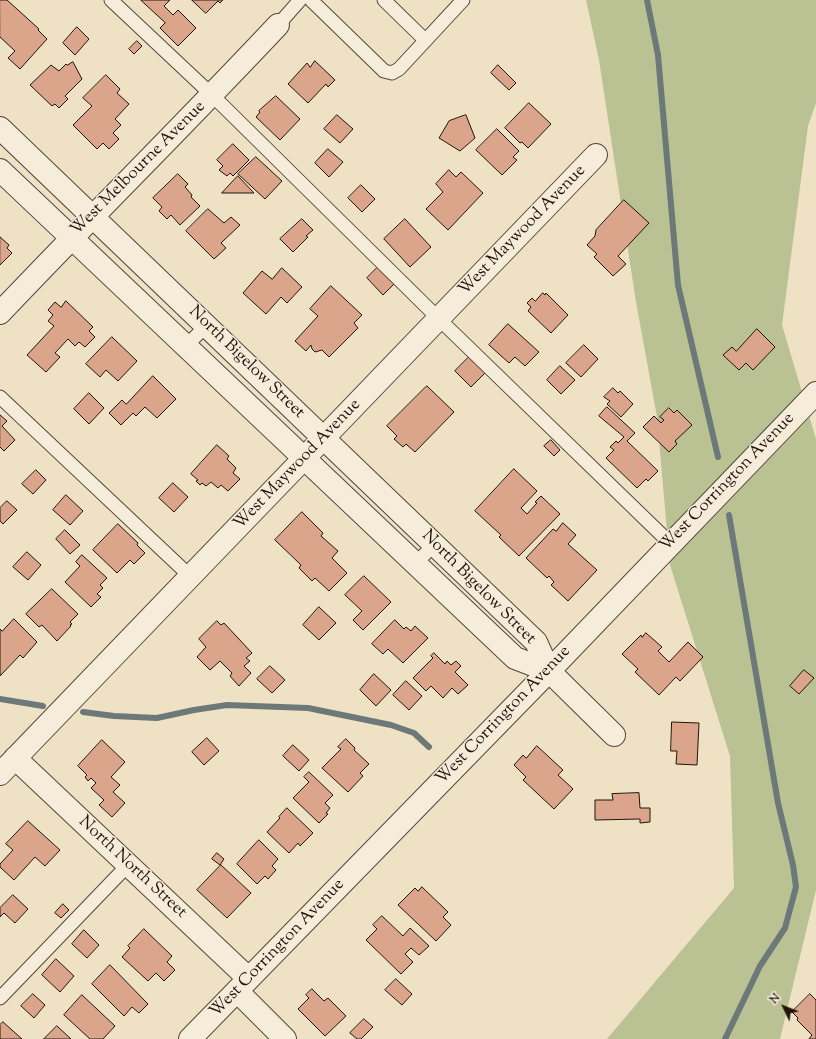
<!DOCTYPE html>
<html>
<head>
<meta charset="utf-8">
<style>
	body { margin:0 }
	#map { position:relative; width:816px; height:1039px; overflow:hidden; background:#efe1c4; font-family:"Sorts Mill Goudy",serif }
	canvas { display:block }
	.north { position:absolute; left:764px; top:987px; width:40px; height:40px; -webkit-text-stroke:3px #f5ecd9; paint-order:stroke; rotate:313deg; font-size:11px; font-weight:700; line-height:16px; text-align:center; color:#21140e }
	.north::after { content:''; display:block; margin:auto; width:14px; height:18px; background:#21140e; clip-path:polygon(50% 0,100% 100%,50% 72%,0 100%) }
</style>
</head>
<body>
<div id="map">
<canvas width="816" height="1039"></canvas>
<div class="north">N</div>
</div>
<script>
const context = document.querySelector('canvas').getContext('2d');
context.lineJoin = 'round';
function paint(path, color) {
  context.fillStyle = color;
  context.fill(path, 'evenodd');
}
function strokePath(path, color, width, dash) {
  context.strokeStyle = color;
  context.lineWidth = width;
  context.lineCap = dash ? 'butt' : 'round';
  context.setLineDash(dash || []);
  context.stroke(path);
}
function drawText(font, color, halo, rows, align = 'center') {
  context.font = font + ' "Sorts Mill Goudy",serif';
  context.lineWidth = 3;
  context.setLineDash([]);
  context.textBaseline = 'middle';
  context.strokeStyle = halo;
  context.fillStyle = color;
  for (const [text, x, y, turn = 0] of rows) {
    context.save();
    context.translate(x, y);
    context.rotate((+turn || 0) * Math.PI / 180);
    context.textAlign = isNaN(turn) ? turn : align;
    if (halo) context.strokeText(text, 0, 0);
    context.fillText(text, 0, 0);
    context.restore();
  }
}
paint(new Path2D(`
	M586,0H816V103L808,126L782,325L816,439V890L780,1039H607L734,888L730,756L670,565L657,417L636,302L599,60Z`), '#bac294');
strokePath(new Path2D(`
	M647,0L658,55L678,285L718,457
	M0,699L43,706
	M83,712L114,716L157,718L194,710L227,705L308,708L391,725L414,733L429,747
	M725,1039L760,966L785,928L796,887L793,865L778,803L729,515`), '#6d7878', 6);
const building = new Path2D(`
	M0,0H7L39,29L38,30L47,39L20,69L8,58L15,51L0,37Z
	M141,0H170L164,6L173,15L178,10L196,28L178,46L160,28L165,23Z
	M192,0H223L220,3L218,1L206,13Z
	M77,27L89,39L75,55L63,43Z
	M137,41L142,46L134,54L129,49Z
	M315,61L335,80L328,87L326,84L308,103L288,84L307,63L310,67Z
	M73,62L82,79L65,96L68,99L59,108L55,104L52,106L30,85L51,65L59,71L66,64L67,65Z
	M498,65L516,83L509,90L491,73Z
	M106,75L120,89L117,93L129,104L115,119L121,125L113,133L119,139L109,149L103,143L97,149L73,125L92,106L83,98Z
	M276,96L300,119L280,140L256,117L260,112L259,111Z
	M529,103L551,124L528,148L522,142L520,143L505,128Z
	M337,115L353,129L340,143L324,129Z
	M466,115L475,138L460,151L439,138L449,121Z
	M497,129L519,151L513,157L517,160L502,175L476,150Z
	M233,144L249,160L233,176L230,173L227,176L219,170L223,166L217,160Z
	M328,149L343,162L329,177L315,163Z
	M256,157L282,181L265,199L238,174Z
	M449,170L456,177L461,172L483,193L448,230L426,209L443,192L436,184Z
	M178,174L188,184L185,187L192,195L191,197L200,206L180,225L171,215L167,219L159,211L162,207L153,198Z
	M238,176L254,193H222Z
	M361,185L375,199L362,212L348,198Z
	M624,200L649,223L618,256L626,264L613,276L594,257L597,254L587,245L595,236L596,230Z
	M208,209L224,223L231,217L240,225L221,243L226,248L214,259L186,231Z
	M302,219L313,230L306,236L308,237L293,252L280,239Z
	M405,219L431,247L410,267L384,239Z
	M0,237L9,245L7,248L12,253L0,265Z
	M378,267L394,284L383,295L367,278Z
	M282,268L302,287L287,303L281,297L266,314L243,293L262,271L272,279Z
	M331,286L362,315L354,323L358,328L329,357L322,350L315,352L312,349L311,345L306,351L295,341L318,316L310,309Z
	M543,293L545,295L546,293L568,315L551,333L528,311L531,307L527,303L532,298L535,301Z
	M66,301L93,327L89,331L95,337L85,347L79,342L75,346L68,339L55,353L60,357L46,372L27,355L54,326L48,321L53,315L48,310L55,302L61,307Z
	M508,324L539,352L525,366L515,357L509,363L489,345Z
	M757,329L775,347L753,370L746,363L739,370L723,355L732,347L736,351Z
	M112,337L137,361L118,381L106,370L100,377L86,364Z
	M584,345L598,359L581,377L566,363Z
	M470,356L486,372L471,387L455,371Z
	M560,366L575,380L561,394L547,380Z
	M153,376L176,399L157,418L145,407L136,416L133,413L121,425L109,413L122,400L126,404Z
	M427,386L454,412L415,452L406,444L403,447L394,439L397,436L387,426Z
	M613,388L618,393L620,391L633,404L621,417L607,404L610,401L604,397Z
	M89,393L104,408L89,424L74,409Z
	M607,407L635,433L627,441L658,471L648,481L646,479L637,488L606,458L614,450L610,447L616,441L618,443L624,437L599,416Z
	M669,408L674,413L677,410L692,425L675,441L677,444L669,452L643,427L654,416L661,423L664,420L660,417Z
	M0,415L7,421L2,426L15,440L4,451L0,447Z
	M551,440L560,450L554,456L544,446Z
	M217,445L229,456L227,459L236,468L233,473L240,479L228,491L221,485L218,488L211,482L206,486L202,483L200,485L196,481L198,480L191,474Z
	M514,469L537,491L521,508L527,514L537,503L535,502L541,496L560,514L519,556L499,537L501,535L475,511Z
	M36,470L46,480L33,494L22,484Z
	M173,483L188,497L174,512L159,498Z
	M66,495L83,511L70,525L53,510Z
	M7,501L17,510L3,524L0,521V508Z
	M302,512L323,533L321,536L338,551L332,558L347,573L329,591L315,578L312,581L299,568L301,565L275,540Z
	M563,523L576,535L568,544L597,570L568,601L551,585L554,582L549,576L547,578L526,558L553,529L556,531Z
	M118,524L138,543L137,545L145,553L134,564L130,560L117,573L93,550Z
	M65,530L80,545L70,554L56,539Z
	M27,552L41,565L28,580L13,567Z
	M82,555L107,578L100,585L103,588L97,594L101,597L91,607L65,582L80,566L76,562Z
	M364,576L391,602L363,630L353,620L362,611L345,595Z
	M52,589L78,614L70,622L72,624L70,625L71,626L57,641L42,625L39,627L26,614Z
	M319,607L336,623L319,640L303,625Z
	M14,619L37,642L23,658L20,655L0,676V629L2,631Z
	M395,620L404,629L406,627L411,631L415,626L428,638L403,663L388,649L383,654L372,644Z
	M217,621L221,625L224,623L252,653L246,658L250,661L244,666L251,673L239,686L230,676L232,673L220,661L210,670L197,657L206,647L199,639Z
	M646,633L662,647L658,651L669,662L688,642L703,657L680,681L676,677L659,695L635,672L638,669L622,654L641,635L642,637Z
	M434,653L445,664L447,661L451,665L456,661L461,666L455,672L468,685L458,694L452,688L443,698L431,686L426,691L413,678L433,658L431,656Z
	M270,666L285,680L272,693L257,679Z
	M804,670L814,678L799,694L790,686Z
	M374,674L391,690L376,706L360,690Z
	M406,681L422,696L409,710L393,695Z
	M672,722L699,723L697,765L676,764L677,751H671Z
	M207,738L219,751L204,765L192,752Z
	M346,739L355,748L354,750L369,764L360,773L363,776L348,792L322,768L341,749L338,747Z
	M102,740L125,762L111,777L120,785L113,792L125,803L112,817L99,805L104,800L91,788L96,783L91,778L88,781L85,777L87,775L78,766Z
	M293,745L309,760L299,771L283,756Z
	M537,746L563,770L558,775L573,789L554,809L523,780L526,777L514,765L523,755L526,758Z
	M309,772L333,795L325,803L330,808L326,813L328,814L319,823L293,798L309,782L304,777Z
	M639,793L640,808H650V822L640,823V819L595,820V800H613L612,794Z
	M287,808L313,833L300,846L298,843L289,853L267,832L280,818L279,817Z
	M28,821L60,850L45,866L35,857L14,880L0,867V864L13,850L6,844Z
	M259,840L278,859L272,866L276,870L268,879L265,876L257,884L237,864Z
	M217,853L224,859L220,865L212,859Z
	M221,865L251,893L227,918L197,890Z
	M422,887L448,912L443,917L451,925L436,941L398,905L415,888L418,891Z
	M13,895L28,909L15,923L4,913L0,917V908Z
	M63,904L69,910L61,918L55,913Z
	M382,916L403,936L410,928L429,946L419,955L411,948L405,954L413,962L401,974L366,940L377,929L373,925Z
	M144,929L172,956L167,962L175,970L164,981L156,973L148,981L122,957L130,948L128,946Z
	M84,930L99,945L87,958L72,944Z
	M56,959L74,976L60,992L42,975Z
	M110,965L148,1004L139,1013L132,1007L124,1016L92,984Z
	M396,979L412,994L402,1005L385,990Z
	M312,989L324,1001L328,998L346,1016L325,1036L298,1009L309,998L306,995Z
	M33,994L45,1005L34,1018L21,1006Z
	M810,994L816,1000V1039H809L812,1035L797,1020L798,1018L792,1012Z
	M82,995L115,1026L103,1039H90L64,1015Z
	M364,1019L373,1027L361,1039H357L350,1033Z
	M3,1022L22,1039H0V1025Z
	M57,1026L71,1039H44Z`);
paint(building, '#daa58b');
strokePath(building, '#21140e', 1);
const service = new Path2D(`
	M111,0L212,95L439,319L670,543
	M311,0L384,71L392,73L399,69L463,0
	M384,0L425,40
	M278,25L300,0
	M186,346L207,325
	M0,397L191,577
	M415,564L435,544
	M0,998L128,865`);
const minor = new Path2D(`
	M0,128L536,642L549,671L614,735
	M0,170L515,658L549,671
	M0,313C92,216 187,122 278,25
	M15,758L248,978
	M0,774L596,155
	M237,991L285,1039
	M190,1039L549,671L816,393`);
strokePath(service, '#54473c', 15);
strokePath(minor, '#54473c', 24);
strokePath(service, '#f5ecd9', 13);
strokePath(minor, '#f5ecd9', 22);
drawText('17px', '#21140e', '#f5ecd9', [
	["West Melbourne Avenue",139,169,-45],
	["West Maywood Avenue",523,231,-46],
	["North Bigelow Street",246,363,44],
	["West Maywood Avenue",298,465,-46],
	["West Corrington Avenue",728,483,-46],
	["North Bigelow Street",478,588,45],
	["West Corrington Avenue",504,716,-46],
	["North North Street",132,868,43],
	["West Corrington Avenue",278,949,-46]
]);
</script>
</body>
</html>
